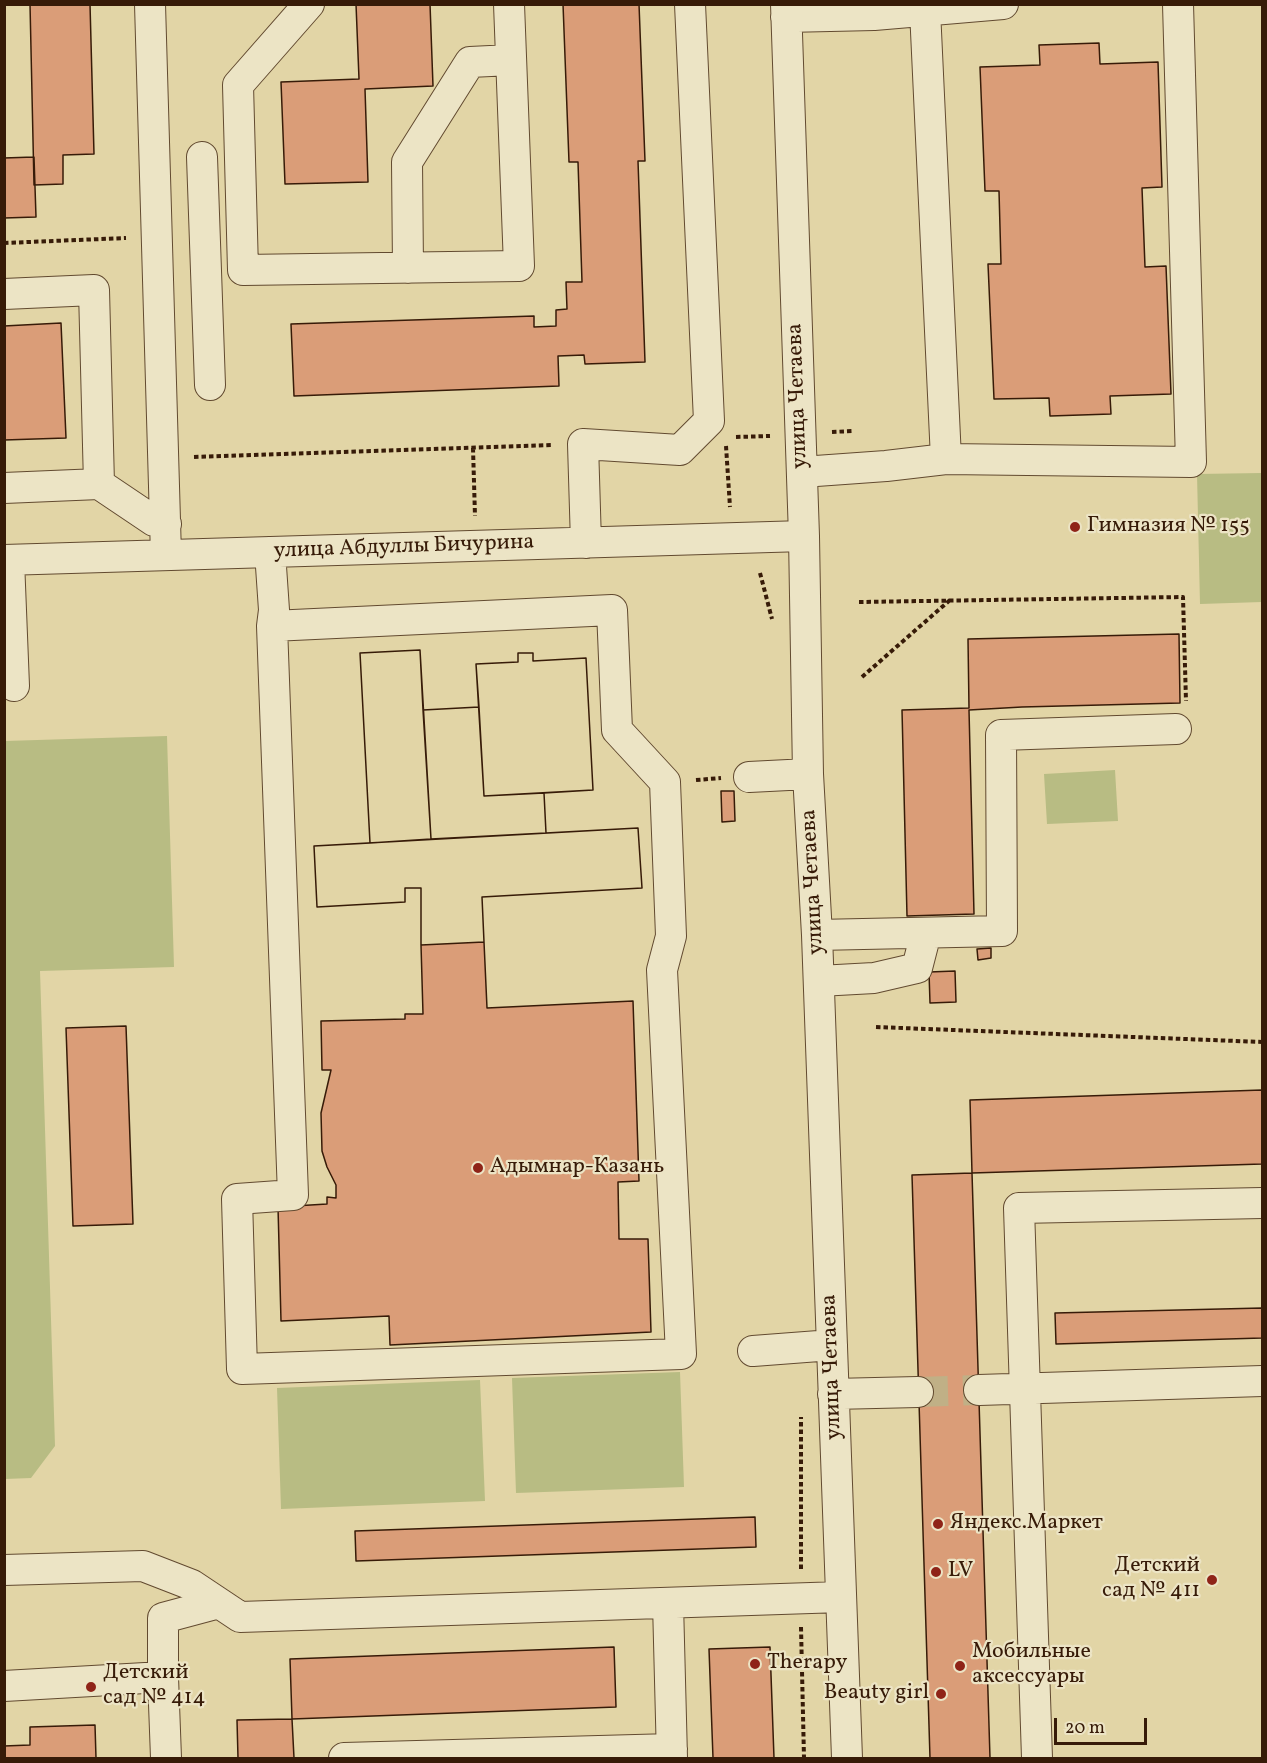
<!DOCTYPE html>
<html>
<head>
<meta charset="utf-8">
<style>
	body { margin:0 }
	#map { position:relative; width:1267px; height:1763px; overflow:hidden; background:#e2d5a6; font-family:Vollkorn,serif }
	canvas { display:block }
	.frame { position:absolute; inset:0; border:6px solid #371b08; pointer-events:none }
	.scale { position:absolute; left:1054px; top:1718px; width:93px; height:27px; box-sizing:border-box; border:3px solid #371b08; border-top:0; padding-left:8px; font-size:18px; line-height:21px; white-space:nowrap; color:#371b08; -webkit-text-stroke:4px #ece4c5; paint-order:stroke }
</style>
</head>
<body>
<div id="map">
<canvas width="1267" height="1763"></canvas>
<div class="frame"></div>
<div class="scale">20 m</div>
</div>
<script>
const context = document.querySelector('canvas').getContext('2d');
context.lineJoin = 'round';
function paint(path, color) {
  context.fillStyle = color;
  context.fill(path, 'evenodd');
}
function strokePath(path, color, width, dash) {
  context.strokeStyle = color;
  context.lineWidth = width;
  context.lineCap = dash ? 'butt' : 'round';
  context.setLineDash(dash || []);
  context.stroke(path);
}
function drawText(font, color, halo, rows, align = 'center') {
  context.font = font + ' Vollkorn,serif';
  context.lineWidth = 4.5;
  context.setLineDash([]);
  context.textBaseline = 'middle';
  context.strokeStyle = halo;
  context.fillStyle = color;
  for (const [text, x, y, turn = 0] of rows) {
    context.save();
    context.translate(x, y);
    context.rotate((+turn || 0) * Math.PI / 180);
    context.textAlign = isNaN(turn) ? turn : align;
    if (halo) context.strokeText(text, 0, 0);
    context.fillText(text, 0, 0);
    context.restore();
  }
}
paint(new Path2D(`
	M1262,473V602L1200,604L1197,474Z
	M167,736L174,967L40,971L55,1446L31,1478L5,1479V741Z
	M1115,770L1118,821L1047,824L1044,774Z
	M680,1372L684,1487L516,1493L512,1378Z
	M480,1380L485,1501L281,1509L277,1388Z`), '#b8bc83');
const building = new Path2D(`
	M30,4H90L94,154L63,155V184L34,185Z
	M356,4H430L433,86L365,89L368,182L285,184L281,82L359,79Z
	M563,4H639L645,161H638L645,362L585,364L584,355L558,356L559,386L294,396L291,324L534,316V327L556,326V310L567,309L566,282H582L578,162H569Z
	M1099,43L1100,64L1158,62L1162,187L1142,188L1145,267L1166,266L1171,394L1110,396L1111,414L1050,416L1049,398L994,399L988,264H1001L999,191H985L980,67L1040,65L1039,45Z
	M34,157L36,217L4,218V158Z
	M61,323L66,438L4,440V326Z
	M1179,634L1180,703L1022,707L969,710L974,914L907,916L902,710L969,708L968,639Z
	M420,650L423,710L479,707L476,664L518,662V653H533V661L586,658L593,790L544,793L546,833L638,828L642,888L482,897L484,942L421,945V888H405V902L317,907L314,846L370,843L360,653Z
	M420,650L431,839L370,843L360,653Z
	M518,653H533V661L586,658L593,790L484,796L476,664L518,662Z
	M479,707L484,796L544,793L546,833L431,839L423,710Z
	M721,791H734L735,821L722,822Z
	M638,828L642,888L482,897L484,942L421,945V888H405V902L317,907L314,846Z
	M484,942L487,1008L633,1001L639,1181L618,1182L619,1239H648L651,1332L390,1345L389,1316L281,1321L278,1207L327,1204V1197L336,1198V1185L327,1167L322,1151L321,1113L331,1070H322L321,1021L405,1019V1014H423L421,945Z
	M991,948V958L978,960L977,949Z
	M955,971L956,1002L930,1003L929,972Z
	M126,1026L133,1224L73,1226L66,1028Z
	M1262,1090V1164L972,1173L970,1100Z
	M972,1173L990,1758H930L912,1175Z
	M1262,1308V1338L1056,1344L1055,1313Z
	M755,1517L756,1547L356,1561L355,1531Z
	M614,1647L616,1707L292,1719L290,1659Z
	M770,1647L774,1758H713L709,1649Z
	M292,1719L294,1758H238L237,1720Z
	M95,1725L96,1758H4V1746L30,1745V1727Z`);
paint(building, '#da9d78');
strokePath(building, '#371b08', 1.5);
strokePath(new Path2D(`
	M918,1392L979,1390`), '#c0b086', 30, [30, 15]);
const minor = new Path2D(`
	M150,4L166,555
	M309,4L238,85L243,270L519,266L509,4
	M786,4L804,536L808,774L817,935L847,1758
	M925,10L946,459
	M786,17L874,15L1003,4
	M202,157L210,385
	M408,268L407,162L470,62L511,60
	M4,294L94,290L99,484L4,488
	M802,472L886,466L946,459L1191,462L1178,4
	M99,484L154,521L166,524
	M586,543L583,444L680,450L709,421L690,4
	M270,552L274,610L272,626
	M4,560L804,536
	M9,560L14,686
	M612,610L617,730L665,782L671,936L662,970L681,1354L242,1369L237,1199L293,1195L272,626Z
	M749,777L808,774
	M817,935L1002,931L1001,735L1176,729
	M819,981L874,978L917,968L926,933
	M753,1351L832,1345
	M979,1390L1262,1381
	M833,1394L918,1392
	M4,1570L143,1566L192,1585L240,1617L841,1597
	M668,1603L672,1758
	M163,1677V1618L219,1603
	M4,1686L163,1677L166,1758
	M344,1758L672,1749
	M1037,1758L1019,1208L1262,1203`);
strokePath(minor, '#624a30', 32);
strokePath(new Path2D(`
	M4,243L126,238
	M832,432L852,431
	M736,437L770,436
	M726,446L730,507
	M473,448L475,516
	M194,457L553,445
	M760,573L772,619
	M859,602L1183,597L1186,701
	M862,677L950,600
	M696,780L721,778
	M876,1027L1262,1042
	M801,1569V1417
	M801,1627L804,1758`), '#371b08', 4, [4.5, 3]);
strokePath(minor, '#ece4c5', 30);
for (const [x, y, r, color] of [
	[1075,527,6,"#8f2418"],
	[478,1168,6,"#8f2418"],
	[938,1524,6,"#8f2418"],
	[936,1572,6,"#8f2418"],
	[1212,1580,6,"#8f2418"],
	[755,1664,6,"#8f2418"],
	[960,1666,6,"#8f2418"],
	[91,1687,6,"#8f2418"],
	[941,1694,6,"#8f2418"]
]) {
  const dot = new Path2D();
  dot.arc(x, y, r, 0, 2 * Math.PI);
  context.fillStyle = color;
  context.fill(dot);
  strokePath(dot, '#ece4c5', 2);
}
drawText('22px', '#371b08', '#ece4c5', [
	["улица Четаева",799,396,-92],
	["улица Абдуллы Бичурина",404,548,-2],
	["улица Четаева",814,882,-93],
	["улица Четаева",833,1367,-92]
]);
drawText('22px', '#371b08', '#ece4c5', [
	["Гимназия № 155",1087,527],
	["Адымнар-Казань",490,1168],
	["Яндекс.Маркет",950,1524],
	["Детский",1200,1567,"right"],
	["сад № 411",1200,1592,"right"],
	["LV",948,1572],
	["Мобильные",972,1653],
	["аксессуары",972,1678],
	["Therapy",767,1664],
	["Детский",103,1674],
	["сад № 414",103,1699],
	["Beauty girl",929,1694,"right"]
], 'left');
</script>
</body>
</html>
